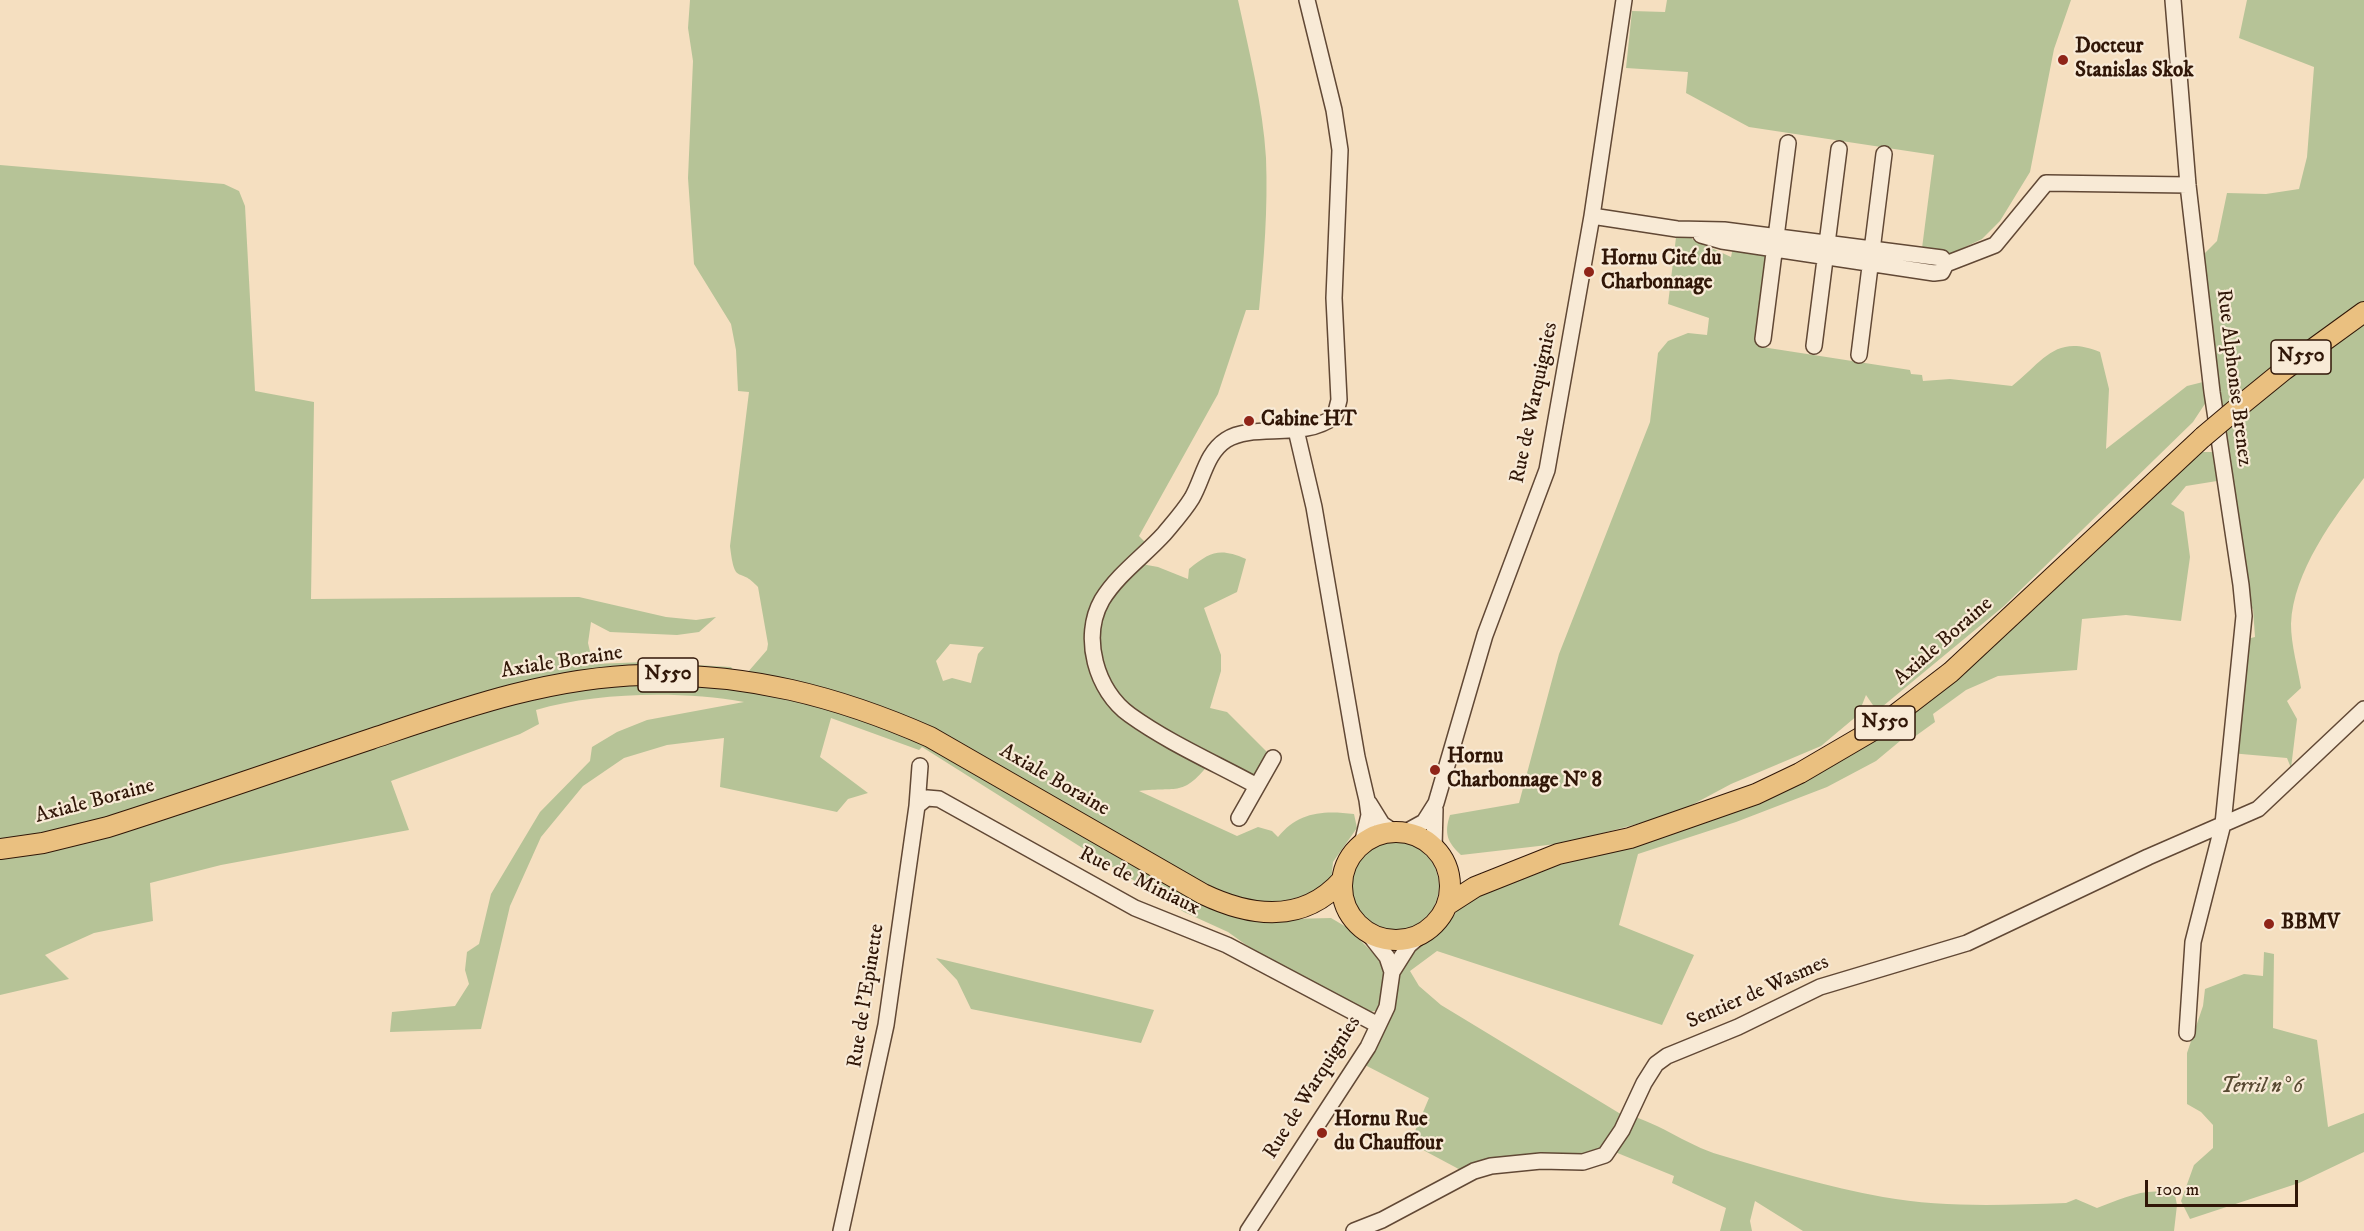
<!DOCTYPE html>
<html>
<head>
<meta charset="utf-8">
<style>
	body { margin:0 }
	#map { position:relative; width:2364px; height:1231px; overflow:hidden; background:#f5dfc0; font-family:"IM FELL DW Pica",serif }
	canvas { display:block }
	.scale { position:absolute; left:2145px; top:1180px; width:153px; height:27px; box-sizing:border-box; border:3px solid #301607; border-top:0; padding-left:8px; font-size:18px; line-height:21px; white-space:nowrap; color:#301607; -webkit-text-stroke:4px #f8ead6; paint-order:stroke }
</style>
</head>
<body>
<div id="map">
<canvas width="2364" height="1231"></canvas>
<div class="scale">100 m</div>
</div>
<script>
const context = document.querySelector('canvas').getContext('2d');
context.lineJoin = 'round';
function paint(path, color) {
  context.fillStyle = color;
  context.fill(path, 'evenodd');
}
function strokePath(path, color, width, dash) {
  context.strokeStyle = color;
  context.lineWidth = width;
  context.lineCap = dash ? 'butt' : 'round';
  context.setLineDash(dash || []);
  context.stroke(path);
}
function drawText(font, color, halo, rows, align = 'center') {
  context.font = font + ' "IM FELL DW Pica",serif';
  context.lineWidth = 4.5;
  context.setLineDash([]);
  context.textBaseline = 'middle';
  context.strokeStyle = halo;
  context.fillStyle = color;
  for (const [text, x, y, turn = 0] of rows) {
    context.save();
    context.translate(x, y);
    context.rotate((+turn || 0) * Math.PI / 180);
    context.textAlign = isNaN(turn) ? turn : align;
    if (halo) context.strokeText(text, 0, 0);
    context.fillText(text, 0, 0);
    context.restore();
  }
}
paint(new Path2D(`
	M690,0H1238C1249,51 1263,106 1266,158C1268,209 1264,259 1259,310H1246L1218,394L1139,536L1151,548L1136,563L1158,567L1188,579L1189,569C1211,551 1220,548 1246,559L1237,592L1204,608L1221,655V671L1210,708L1227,712L1273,758L1257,786L1211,761C1183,798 1178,786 1139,791L1237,836L1258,827L1272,831L1278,837C1298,812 1323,810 1354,814L1357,828L1333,862L1331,883C1282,907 1263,908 1211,892L961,743L932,729L1208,906L1247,920L1331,918L1348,928L1377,957L1388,977L1379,1010L1366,1013L1263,957L1228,932L1184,912L922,747L919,750L831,718L820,757L868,793L848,799L837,812L720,787L724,738L667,745L624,758L583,786L541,837L510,906L481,1029L390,1032L392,1012L455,1006L469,984L465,970L467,952L479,944L491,894L540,812L590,761L592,747L617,732L647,720L744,702C682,691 597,692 536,710L539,724L520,734L391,781L409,830L221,865L150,883L153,921L94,933L45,955L69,979L0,995V165L224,184L239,191L245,206L255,391L314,402L311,599L579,597L666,617L696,620L716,617L699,632L677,635L610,632L591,622L588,643L593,664L646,662L731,667L741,680L767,650L768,644L758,587C739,565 735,588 730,546L749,392L738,391L736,350L731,324L694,264L688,178L693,61L688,28ZM950,644L984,647L978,654L971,683L952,678L943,681L936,661Z
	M1667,0H2071L2054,49L2030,172L2000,221L1982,239L1942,258L1921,256L1934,155L1749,127L1686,93L1688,72L1626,68L1632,11L1665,12Z
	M2247,0H2364V478C2334,517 2293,572 2291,624C2291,645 2298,668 2301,688L2287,701L2297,719L2291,768L2287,758L2230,753L2243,640L2255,637L2253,609L2242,601L2212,393L2193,422L2004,606L1877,711L1866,695L1858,715L1821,746L1731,784L1675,814L1565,843L1461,855C1447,842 1444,833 1450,815L1519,803L1559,654L1650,422L1658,353L1668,341L1688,333L1707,335L1709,318L1668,304L1677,229L1690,232L1692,239L1731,257L1734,242L1775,248L1762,347L1910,370L1911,374L1922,375L1923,381L1950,379L2012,386C2045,359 2056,334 2100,352L2109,389L2106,449L2187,386L2211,380L2197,261L2217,241L2227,193L2266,194L2299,189L2307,157L2314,67L2239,38Z
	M2199,452H2213L2217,481L2186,486L2171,504L2184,512L2190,557L2181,621L2126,615L2082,619L2077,670L1998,676L1966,690L1933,714L1935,722L1910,740L1900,741L1876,761L1827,787L1736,822L1638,854L1619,925L1694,955L1662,1025L1437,951L1410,971L1419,986L1441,1005L1619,1113C1655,1119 1685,1145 1720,1155C1774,1171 1828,1187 1883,1197C1943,1208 2006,1205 2066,1203L2076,1199L2097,1208C2122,1199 2148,1185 2175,1195L2177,1205L2174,1231H1803L1755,1201L1750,1221L1752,1231H1720L1726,1208L1672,1183L1674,1176L1615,1152L1468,1174L1410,1143L1429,1098L1363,1064L1388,1023L1397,978L1414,947L1450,921L1461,905L1480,891L1835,763Z
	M1351 886a44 44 0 1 1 88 0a44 44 0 1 1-88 0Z
	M2264,952L2274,954L2273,1028L2317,1040L2328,1127L2364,1113V1152L2299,1183L2190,1219L2181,1201L2194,1165L2213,1148V1125L2201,1112L2187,1104V1053L2203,1006L2205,989L2244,974L2263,976Z
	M936,958L1154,1010L1141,1043L971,1009L957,980Z`), '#b6c397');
const minor = new Path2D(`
	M2173,0L2188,185L2212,392L2241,585L2244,616L2223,824L2193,942L2187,1033
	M1592,216L1677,229L1724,230L1942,258L1946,264
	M1701,235L1722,241L1934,273L1942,272L1946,264
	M1946,264L1995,245L2046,183L2188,185
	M1763,339L1788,143
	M1814,346L1839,149
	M1859,355L1884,154
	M1296,430L1314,507L1357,757L1367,800L1369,815L1362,844
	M1257,786C1215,763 1169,743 1130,715C1096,691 1081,637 1102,600C1118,574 1144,556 1164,534C1174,522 1184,511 1192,498C1203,479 1206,453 1226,440C1254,422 1303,441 1335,416L1339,400L1334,298L1340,150L1334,110L1307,0
	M1369,803L1382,824L1394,832
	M917,806L927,798L939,799L1135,908L1227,945L1378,1025
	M1239,818L1273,758
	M1404,833L1424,822L1436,803L1485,635L1547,470L1592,216L1624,0
	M1434,848L1435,809
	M1368,933L1387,957L1392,972
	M841,1231L886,1025L917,806L920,766
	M1248,1231L1368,1047L1387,1007L1392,972L1409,945L1421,935
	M1354,1231L1382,1220L1474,1171L1491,1166L1541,1161L1583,1162L1605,1155L1622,1130L1644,1083L1656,1064L1667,1056L1738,1027L1820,987L1967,943L2148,857L2258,809L2364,709`);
const major = new Path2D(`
	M2241,405L2284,370L2364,312
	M1342 886a54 54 0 1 1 108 0a54 54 0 1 1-108 0Z
	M0,849L43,843L108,827C196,799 284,768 371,739C460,709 549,677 644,675C747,673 837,696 930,737L1203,894C1251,917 1303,924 1342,880
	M1447,905L1475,887L1558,854L1630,838L1756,794L1800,773L1882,725L1951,672L2203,437`);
strokePath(minor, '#614835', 18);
strokePath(major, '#301607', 22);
strokePath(minor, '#f8ead6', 15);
strokePath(major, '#eac080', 20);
const majorBridge = new Path2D(`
	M2203,437L2241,405`);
strokePath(majorBridge, '#301607', 22, []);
strokePath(majorBridge, '#eac080', 20);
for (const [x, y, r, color] of [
	[2063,60,6,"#8f2418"],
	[1589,272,6,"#8f2418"],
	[1249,421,6,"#8f2418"],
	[1435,770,6,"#8f2418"],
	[2269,924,6,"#8f2418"],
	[1322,1133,6,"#8f2418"]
]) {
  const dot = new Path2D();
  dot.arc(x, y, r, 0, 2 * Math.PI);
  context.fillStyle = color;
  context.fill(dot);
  strokePath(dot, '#f8ead6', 2);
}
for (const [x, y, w] of [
	[2301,357,60],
	[668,675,60],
	[1885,723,60]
]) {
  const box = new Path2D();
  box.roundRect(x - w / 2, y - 17, w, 34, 4.5);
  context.fillStyle = '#f8ead6';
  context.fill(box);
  strokePath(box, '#301607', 1.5);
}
drawText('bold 20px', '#301607', null, [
	["N550",2301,357],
	["N550",668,675],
	["N550",1885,723]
]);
drawText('bold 21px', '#301607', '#f8ead6', [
	["Docteur",2075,48],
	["Stanislas Skok",2075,72],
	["Hornu Cité du",1601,260],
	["Charbonnage",1601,284],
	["Cabine HT",1261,421],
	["Hornu",1447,758],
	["Charbonnage N° 8",1447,782],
	["BBMV",2281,924],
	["Hornu Rue",1334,1121],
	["du Chauffour",1334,1145]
], 'left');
drawText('21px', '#301607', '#f8ead6', [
	["Rue Alphonse Brenez",2233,378,83],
	["Rue de Warquignies",1535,403,-78],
	["Axiale Boraine",1944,642,-41],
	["Axiale Boraine",562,663,-9],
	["Axiale Boraine",1054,781,30],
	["Axiale Boraine",95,802,-15],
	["Rue de Miniaux",1139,882,26],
	["Sentier de Wasmes",1758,993,-24],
	["Rue de l'Epinette",867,996,-81],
	["Rue de Warquignies",1313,1088,-58]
]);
drawText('italic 21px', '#584a32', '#f8ead6', [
	["Terril n° 6",2262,1088]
]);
</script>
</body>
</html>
